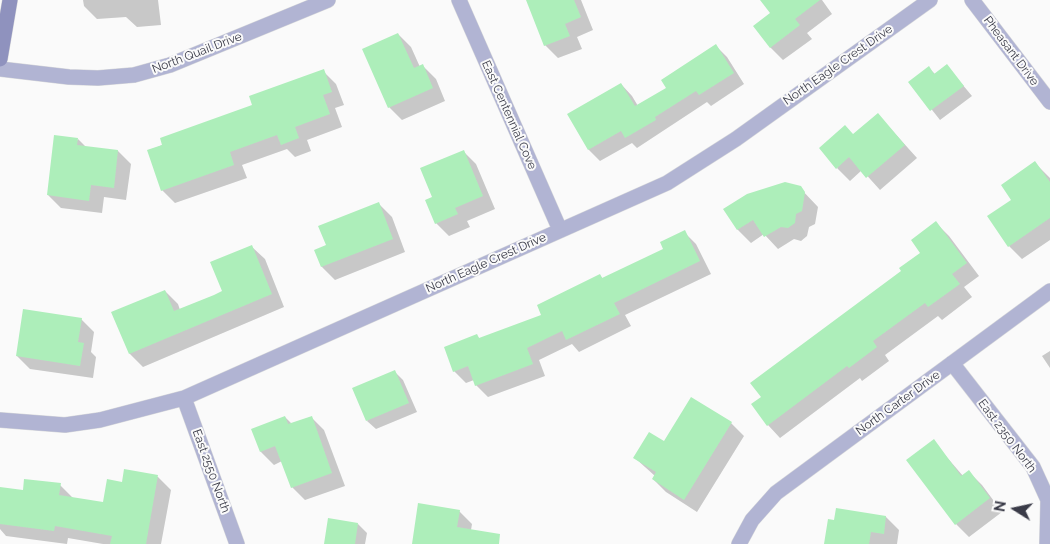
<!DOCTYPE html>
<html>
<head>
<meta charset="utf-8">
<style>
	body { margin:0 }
	#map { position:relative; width:1050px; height:544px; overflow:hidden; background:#fafafa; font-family:Raleway,sans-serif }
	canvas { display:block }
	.north { position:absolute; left:990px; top:484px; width:50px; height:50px; -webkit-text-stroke:4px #fafafa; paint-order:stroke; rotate:280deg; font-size:14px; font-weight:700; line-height:20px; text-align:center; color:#3a3b48 }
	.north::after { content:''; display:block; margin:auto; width:18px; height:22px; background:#3a3b48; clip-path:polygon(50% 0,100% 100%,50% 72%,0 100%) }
</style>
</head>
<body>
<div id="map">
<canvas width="1050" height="544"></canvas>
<div class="north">N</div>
</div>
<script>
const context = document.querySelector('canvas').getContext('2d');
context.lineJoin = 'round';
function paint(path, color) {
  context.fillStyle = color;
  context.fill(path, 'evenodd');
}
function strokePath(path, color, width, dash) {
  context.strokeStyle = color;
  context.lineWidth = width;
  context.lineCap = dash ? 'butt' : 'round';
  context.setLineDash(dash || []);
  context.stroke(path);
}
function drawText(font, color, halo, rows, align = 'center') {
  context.font = font + ' Raleway,sans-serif';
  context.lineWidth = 4;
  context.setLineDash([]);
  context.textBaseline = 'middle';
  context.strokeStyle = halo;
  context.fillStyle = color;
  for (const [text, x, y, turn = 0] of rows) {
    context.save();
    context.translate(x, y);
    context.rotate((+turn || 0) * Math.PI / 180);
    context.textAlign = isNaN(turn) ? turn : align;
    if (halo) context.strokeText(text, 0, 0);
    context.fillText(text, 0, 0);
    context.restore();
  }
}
paint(new Path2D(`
	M83,0H158L161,25L137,27L126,17L97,19L84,6Z
	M528,0H581L593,30L577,37L582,49L558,58L545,45Z
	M761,0H822L832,14L807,33L812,39L783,60L770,47L771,13Z
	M398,34L411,47L420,67L423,66L436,79L445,101L402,120L389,107Z
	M716,46L727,57L744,84L711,106L707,102L637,148L632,143L600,161L589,150L569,115L621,84L632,96L638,106L667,88Z
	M947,66L972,96L940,120L910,82L929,68L935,74Z
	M323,71L336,84L344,105L335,108L342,127L307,140L311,151L295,157L287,149L242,165L247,178L175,203L162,190L148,151L254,106Z
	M890,128L917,158L880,190L862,170L850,181L837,168L854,135Z
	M78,139L86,147L118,151L131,164L126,200L104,197L102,213L61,208L48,195Z
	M463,151L476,164L495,209L467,221L470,227L449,236L436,223L434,197Z
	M1035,163L1050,178V240L1022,259L1009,246L989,216L1013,200Z
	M800,188L818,207L815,224L809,227L807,236L801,241L794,239L778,249L764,234L751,243L738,230L725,210Z
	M379,204L392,217L405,252L335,280L322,267L316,251L327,246Z
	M936,223L949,236L979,276L964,287L972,297L942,320L938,316L885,355L889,361L862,381L860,378L780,438L768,425L762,397L922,253Z
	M684,232L696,244L711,274L625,315L631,326L579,352L572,344L539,360L545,376L488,397L476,385L474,380L466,383L454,371L477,336L480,339L543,316L600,275L603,279L665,249Z
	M252,247L265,259L284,307L143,367L130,354L113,313L165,291L178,304L180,310L223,292Z
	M81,319L94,332L91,352L96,357L93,378L30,369L17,356Z
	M1050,351V368L1042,356Z
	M394,371L403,380L417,412L376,429L367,421Z
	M285,417L292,424L311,417L324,430L345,486L305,500L292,487L282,461L274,465L261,452L253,429Z
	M731,423L744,436L697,512L666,492L653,479L655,476L635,458L664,443Z
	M933,441L963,476L969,472L982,485L1002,512L969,537L956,524L908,460Z
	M125,471L158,477L171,490L161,544H103L68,538L67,544L6,536L0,529V488L24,491L60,485L73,498L104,504L123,484Z
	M837,509L886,517L899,530L897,544H825L835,521Z
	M459,511L472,524L471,530L488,544H413Z
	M358,524L367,533L365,544H326Z`), '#0003');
paint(new Path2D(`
	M526,0H574L581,17L565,24L570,36L544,46Z
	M760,0H820L795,19L800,25L770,48L753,26L770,13Z
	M398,33L414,68L423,64L433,88L388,108L362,49Z
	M716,44L734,73L699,95L696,91L655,117L656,120L625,138L621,131L588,150L567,114L621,83L635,106L666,88L661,80Z
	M947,64L964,86L930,111L908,82L929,66L934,74Z
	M324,69L332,92L323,95L330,114L295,127L299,138L281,145L277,135L230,152L234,165L161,191L147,150L162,145L160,138L252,105L249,96Z
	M878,113L905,145L866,178L849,157L836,169L819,148L845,125L853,134Z
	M54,135L78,138L77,145L118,150L114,188L91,185L89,201L47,195Z
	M464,150L483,196L455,208L458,214L435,224L425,200L432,197L420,168Z
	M1035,161L1050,182V218L1008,247L987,216L1011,200L1001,185Z
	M785,182L801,186L805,192L802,211L796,214L795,223L788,228L781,227L764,237L753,220L737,230L723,209L747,194Z
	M379,202L393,239L321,267L314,250L326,245L318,226Z
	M936,221L967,263L952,274L960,284L928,307L925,303L873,341L877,347L849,368L847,366L767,426L751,404L761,397L750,383L901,271L899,268L920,253L911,240Z
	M685,230L700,261L614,303L620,314L566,340L562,331L527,348L533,364L475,386L468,366L453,372L444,347L477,334L479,338L541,315L537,305L600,274L602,278L663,249L660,242Z
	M252,245L272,294L129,354L111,312L165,290L174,311L214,295L222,291L210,262Z
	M23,309L82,318L78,342L84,343L80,366L16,356Z
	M395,370L409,403L366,421L352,388Z
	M691,397L732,422L684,500L652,479L656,472L633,458L649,432L664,441Z
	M285,416L288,424L312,416L332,473L291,488L275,446L260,452L251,429Z
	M934,439L961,476L969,470L990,498L955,525L906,460Z
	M124,469L158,475L146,544H110L112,536L55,526L54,531L0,524V487L23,490L24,479L61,483L59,495L103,502L107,479L122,482Z
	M418,503L460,510L457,527L500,534L499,544H412Z
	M836,508L886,516L884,534L871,532L869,544H824L828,519L834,520Z
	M328,518L358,523L355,544H324Z`), '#adeeba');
const street = new Path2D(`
	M459,0L560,230
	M972,0L1050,102
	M0,69L69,77L98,78L134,75L170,65L328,0
	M952,363L1033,467L1048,500L1047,544
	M184,398L237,544
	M0,420L65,425L100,420L184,398L667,183L736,139L930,0
	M739,544L752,520L776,493L1050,291`);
const secondary = new Path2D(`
	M0,59L10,0`);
strokePath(street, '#d7d8da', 16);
strokePath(secondary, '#d7d8da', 16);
strokePath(street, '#b1b4d3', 15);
strokePath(secondary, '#8f92be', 15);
drawText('12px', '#3a3b48', '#fafafa', [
	["Pheasant Drive",1011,51,53],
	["North Quail Drive",197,53,-21],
	["North Eagle Crest Drive",838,65,-35],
	["East Centennial Cove",509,115,66],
	["North Eagle Crest Drive",486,263,-24],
	["North Carter Drive",898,403,-36],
	["East 2350 North",1007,436,53],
	["East 2550 North",211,471,70]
]);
</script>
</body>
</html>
